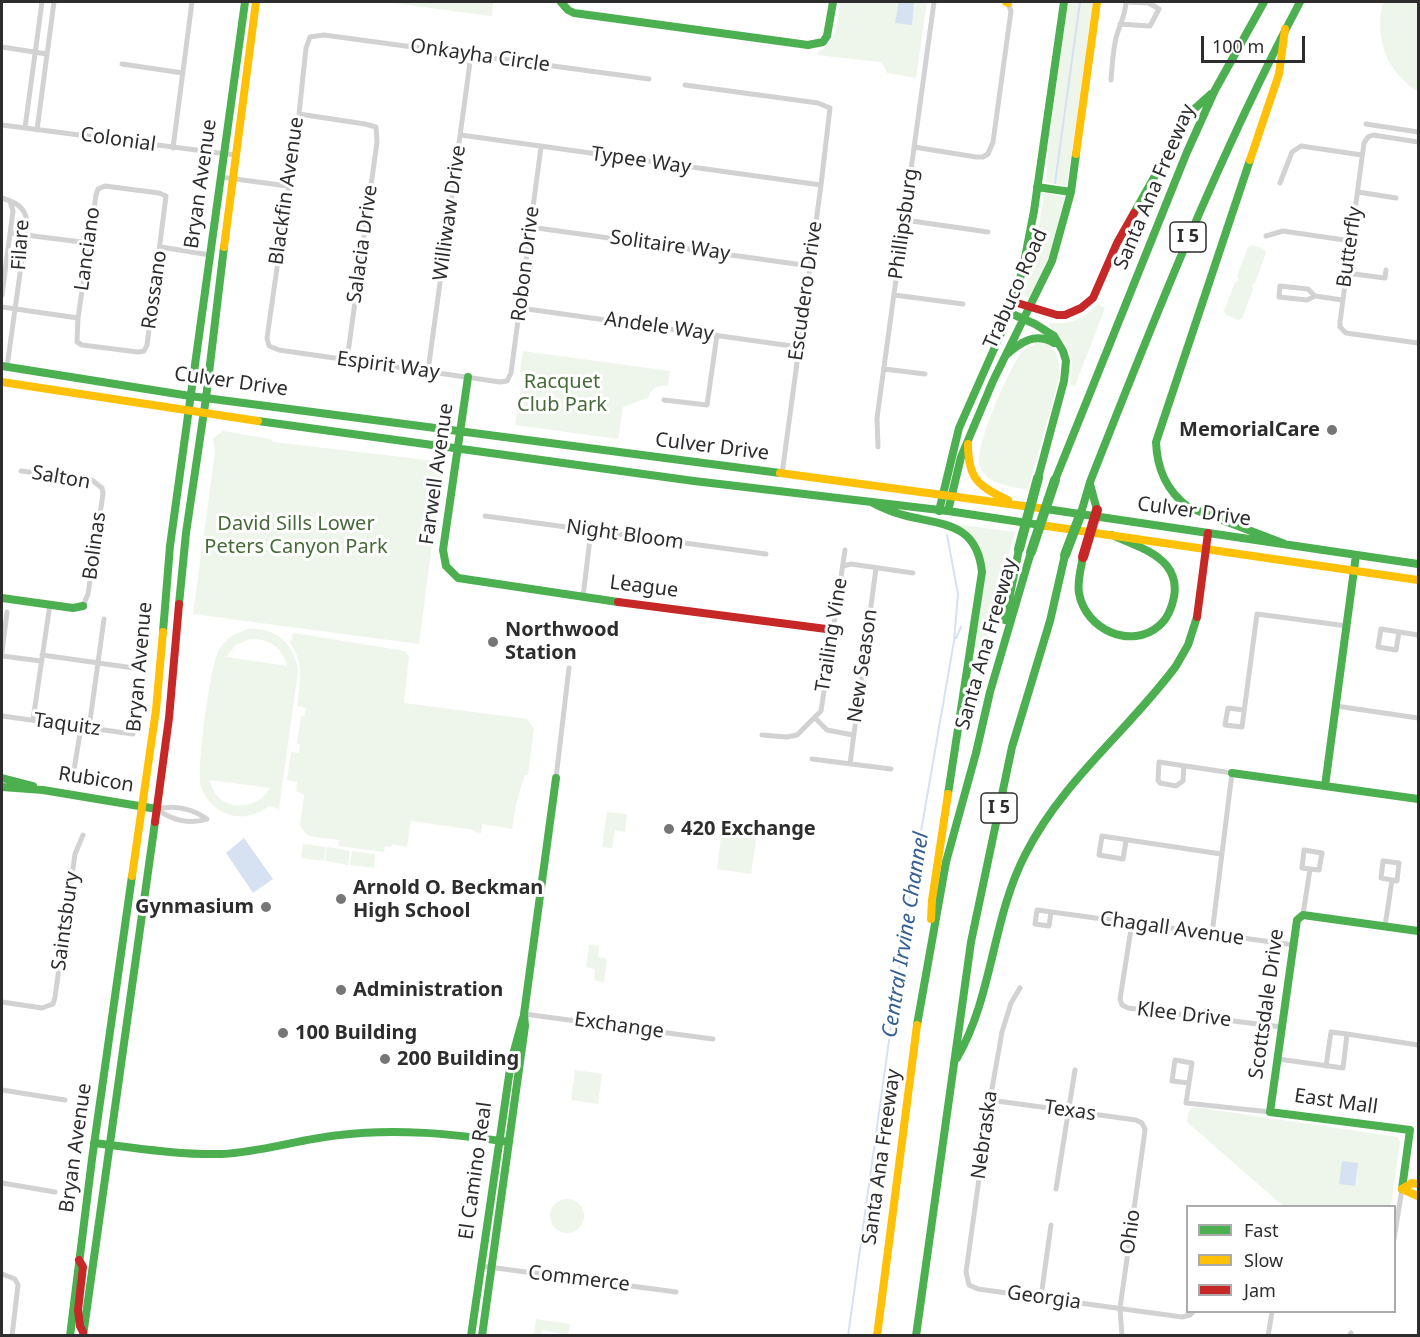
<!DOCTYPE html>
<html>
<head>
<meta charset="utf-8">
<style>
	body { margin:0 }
	#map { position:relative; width:1420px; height:1337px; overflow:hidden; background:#fff; font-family:"Noto Sans",sans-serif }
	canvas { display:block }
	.frame { position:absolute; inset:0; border:3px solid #2d2d2d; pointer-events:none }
	.legend { position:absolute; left:1186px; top:1205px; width:210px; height:108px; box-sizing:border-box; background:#fff; border:2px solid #ababab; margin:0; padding:8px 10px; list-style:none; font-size:18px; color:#2d2d2d }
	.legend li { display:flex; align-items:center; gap:12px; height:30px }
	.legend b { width:30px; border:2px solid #ababab }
	.scale { position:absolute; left:1201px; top:36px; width:104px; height:27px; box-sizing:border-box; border:3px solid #2d2d2d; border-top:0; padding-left:8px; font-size:18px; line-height:21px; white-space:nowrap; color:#2d2d2d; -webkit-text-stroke:4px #fff; paint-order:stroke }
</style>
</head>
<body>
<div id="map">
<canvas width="1420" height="1337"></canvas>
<div class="frame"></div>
<ul class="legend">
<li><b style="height:8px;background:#4caf50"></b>Fast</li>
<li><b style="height:8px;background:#ffc107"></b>Slow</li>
<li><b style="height:8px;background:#c62828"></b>Jam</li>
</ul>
<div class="scale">100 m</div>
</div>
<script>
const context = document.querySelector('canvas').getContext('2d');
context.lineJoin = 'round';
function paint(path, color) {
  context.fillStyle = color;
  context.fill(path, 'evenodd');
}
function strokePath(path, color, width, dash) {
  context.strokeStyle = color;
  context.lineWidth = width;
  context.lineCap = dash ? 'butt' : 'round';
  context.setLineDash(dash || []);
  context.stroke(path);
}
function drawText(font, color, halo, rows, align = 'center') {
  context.font = font + ' "Noto Sans",sans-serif';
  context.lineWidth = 6;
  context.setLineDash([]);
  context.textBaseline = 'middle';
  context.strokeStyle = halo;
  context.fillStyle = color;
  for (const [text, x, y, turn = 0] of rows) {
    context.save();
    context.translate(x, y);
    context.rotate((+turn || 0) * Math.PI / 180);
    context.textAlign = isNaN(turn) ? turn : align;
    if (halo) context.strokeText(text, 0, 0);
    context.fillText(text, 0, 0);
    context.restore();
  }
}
paint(new Path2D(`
	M383,2H493L492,16Z
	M840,2H927L916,78L887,73L884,66L880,62L817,55V52C838,45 837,20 840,2Z
	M1068,2H1093L1067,185L1065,186L1046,182L1048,149Z
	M1383,2H1418V91C1386,73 1374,36 1383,2Z
	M1047,193L1065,197L1050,253L1031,298L1024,296V294L1037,239L1044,194Z
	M1252,245L1264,249L1266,253L1255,283L1252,285L1253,289L1242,319L1238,320L1226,315L1224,311L1235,282L1239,280L1237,276L1248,247Z
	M1098,304L1105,308L1075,386L1070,384C1075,356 1070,345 1049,326L1050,323C1070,325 1084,319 1098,304Z
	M1034,342C1056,340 1061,360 1059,379L1028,490C1011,486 988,485 980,467C972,451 1010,366 1022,352C1025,348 1029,347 1034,345Z
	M523,351L670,371L668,386C658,384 651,388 648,398L623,407L618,439L515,425L520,393L524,383L520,371Z
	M223,431L270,439L273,442L436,461L442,467L419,644L193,614L215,452L213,438Z
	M962,525L1015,532L983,650L974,648L985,578Z
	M248,629C275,627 295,644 298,671L279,809L269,806C258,814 244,819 230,815C216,811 206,800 201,787C196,771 210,665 219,650C225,639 235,633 248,629ZM250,639C268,638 283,647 287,666L226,657L236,645ZM210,780L270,788C255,814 215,811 210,780Z
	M294,633L405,651L409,656L404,703L527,719L534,728L528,775H525L516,804L512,829L482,824L481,833L475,832V830L411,821L407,847L392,844L391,847L385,846L384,852L338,846L339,840L308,836L300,826L304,795L296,791L297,782L287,780L291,752L299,753L300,744H297L301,716H304L306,708L297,706C300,683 305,661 289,642L293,639L291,635Z
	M607,812L627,814L625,832L615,830L612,848L602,847Z
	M722,829L757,834L751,874L717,869Z
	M303,844L326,847L324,861L301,858Z
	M327,847L350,851L348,865L325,861Z
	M352,851L375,854L374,868L350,865Z
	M589,945L599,946L598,957L607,959L604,982L594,980L595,969L586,967Z
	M575,1070L602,1074L598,1104L571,1100Z
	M1192,1108H1201L1398,1137L1400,1142L1391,1206H1283L1187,1122L1188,1113Z
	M550 1216a17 17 0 1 1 34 0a17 17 0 1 1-34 0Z
	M536,1319L570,1324L568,1335L542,1330L541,1335H534Z`), '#eef5ea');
paint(new Path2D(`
	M899,2H914L912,25L895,23Z
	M244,838L273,879L253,893L226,853Z
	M1342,1161L1358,1163L1355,1186L1339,1184Z`), '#d6e2f2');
strokePath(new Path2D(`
	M1055,183L1080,2
	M956,638L961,627
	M848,1336L906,918L954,641L958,594L947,535`), '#d6e2f2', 2);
strokePath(new Path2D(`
	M1120,24L1150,26L1159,9L1149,3L1129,2
	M2,47L47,54
	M122,64L183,73
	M1111,80C1112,66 1113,51 1116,38C1120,23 1125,17 1126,2
	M685,85L818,103L830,108L821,185L782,474
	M299,114L365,124L376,127L377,142L347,360
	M1366,124L1418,132
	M2,125L235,155
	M25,128L42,2
	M37,130L54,2
	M461,135L821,185
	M1418,142L1373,135L1368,137L1364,143L1340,322V327L1346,333L1418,343
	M541,147L511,373L507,381L500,382L279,350L269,346L267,338L299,114L306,48L310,37L324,35L649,79
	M914,147L976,157H983L988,154L993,142L1011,11L1008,3
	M173,148L192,2
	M220,177L288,186
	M1280,183L1292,152L1301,146L1362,155
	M105,186L159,193L166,196L147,345L144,351L138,352L82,345L77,342L78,318L96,195L98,189Z
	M1358,192L1396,198
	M2,198C15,202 26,207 27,223L7,367
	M905,220L988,232
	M530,227L810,266
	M10,233L89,243
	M1266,236L1283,231L1351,241
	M161,247L210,255
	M1346,273L1385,278L1386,270
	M2,295L13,211L10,201
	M894,295L963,304
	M1315,296L1308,289L1280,286L1279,297L1307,300L1315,296L1342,300
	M2,307L78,318
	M520,308L799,347
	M884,369L925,374
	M428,371L471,55
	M664,400L707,405L717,335
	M878,447L877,418L934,2
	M21,471L92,480L102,488L103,494L88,594L83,606
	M485,516L766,554
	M843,566L851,564L913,573
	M583,597L591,530
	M1399,632L1396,650L1378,647L1381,629L1418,635
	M2,652L7,612
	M42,655L141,669
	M2,656L41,661
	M1336,706L1418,718
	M1244,710L1228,708L1225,725L1242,727L1257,614L1347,626
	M2,716L133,734
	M815,718L827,730L853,735
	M33,720L50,604
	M89,728L104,619
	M762,735L787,737L797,735L821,711L845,550
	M812,759L891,769
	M850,764L876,568
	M1184,766L1183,781L1176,786L1160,783L1158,780L1159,762L1232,773L1212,934
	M74,770L81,727
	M556,778L569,668
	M157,809C171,820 190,825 207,819
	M157,809C174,805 192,809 207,819
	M1126,841L1123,859L1099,855L1102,836L1221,854
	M1304,850L1322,853L1319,870L1302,868Z
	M1051,912L1049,926L1035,924L1037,910L1294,945
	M1303,915L1310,869
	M1132,923L1120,999L1122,1005L1128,1008L1282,1027
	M1385,926L1392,880L1397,881L1399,863L1383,861L1381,878L1392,880
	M1020,988L1011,1003L1002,1032L990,1100L966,1272L969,1285L978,1289L1182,1317L1190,1315L1193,1312
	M2,1002L42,1008L53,1004L55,997L75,854L83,835
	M524,1014L713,1039
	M1278,1059L1343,1068L1347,1034L1418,1045
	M1326,1066L1331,1032L1347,1034
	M1189,1083L1172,1081L1175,1060L1192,1063L1186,1103L1270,1112
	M2,1090L65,1100
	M990,1100L1136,1120L1142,1123L1145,1129L1144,1138L1120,1308L1122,1336
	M2,1183L55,1192
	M1056,1189L1075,1070
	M1394,1239L1402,1189
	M481,1266L676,1292
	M2,1274L15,1279L18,1285L12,1336
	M1041,1297L1051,1225
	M1268,1336L1272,1312
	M1349,1336L1351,1333`), '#d2d2d2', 5);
strokePath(new Path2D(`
	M561,2L568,10L574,13L808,45L823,42L827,36L833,2
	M1250,160L1156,442C1157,469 1166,490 1188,507L1285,544
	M1037,187L1071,192
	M1134,213L1191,112L1211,94
	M1010,313L1035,324L1054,336L1063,351L1066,361L1064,381L1038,478
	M1006,355C1021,342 1035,332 1054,343
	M2,366L190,396L780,473
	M468,377L443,550L446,566L458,578L618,602
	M258,421L694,481L948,511L1047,526
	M1055,480L1187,152L1215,90L1264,2
	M1090,484L1097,510
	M871,502C882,508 894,513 907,516C945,525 977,524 982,572L948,794
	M1046,509L1418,564
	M939,511L959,428L1010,313L1023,268L1034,211L1064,2
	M948,511L961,457L993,381L1052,261L1071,192L1076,154
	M1081,513L1090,482C1154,319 1218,157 1300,2
	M1083,557C1081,568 1077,582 1079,593C1085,629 1131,651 1160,625C1169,617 1172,607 1174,597C1176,586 1174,575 1167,566C1154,550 1131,544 1112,535
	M2,598L73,608L83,606
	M179,604L186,533L206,398L224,247
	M1005,620L1019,549
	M163,632L170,546L245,2
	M1232,773L1418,799
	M2,778L33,786
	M1325,786L1356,555
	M2,787L43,790L157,809
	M917,1025L946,862L976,753L990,692L1031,552
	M957,1058C993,996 992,919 1025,855C1062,781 1127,732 1176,666L1188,645L1197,617
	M94,1143C136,1148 179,1155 222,1154C262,1152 300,1139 340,1135C396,1128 453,1134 509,1142
	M1402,1189L1410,1130L1270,1112L1297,920L1303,915L1418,931
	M70,1336L92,1159L132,876
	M83,1336L155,822
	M471,1336L511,1062L523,1018
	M482,1336L525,1026L524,1014L556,778
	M916,1336L971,942L1012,747L1050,621L1065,555`), '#4caf50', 8);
strokePath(new Path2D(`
	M1006,2L1008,3
	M1076,154L1097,2
	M1250,160L1279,74L1285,29
	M224,247L256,2
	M2,382L258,421
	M968,444C968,479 978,486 1008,500
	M780,473L1046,509
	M1047,526L1418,580
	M132,876L156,710L163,632
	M931,919L932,900L948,794
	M1402,1189L1418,1196
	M1402,1189L1412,1183L1418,1184
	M877,1336L917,1025`), '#ffc107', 8);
strokePath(new Path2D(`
	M1014,302L1057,315H1065L1081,308L1093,298L1117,243L1134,213
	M618,602L834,630
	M1197,617L1208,533
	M155,822L169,718L179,604
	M79,1260L83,1267L78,1310L80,1326L83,1332`), '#c62828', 8);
strokePath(new Path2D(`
	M1019,549L1038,478
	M1031,552L1055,480
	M1065,555L1081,513`), '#4caf50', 10);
strokePath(new Path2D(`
	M1083,557L1097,510`), '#c62828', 10);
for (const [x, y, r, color] of [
	[1332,430,6,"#767676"],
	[493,642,6,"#767676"],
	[669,829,6,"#767676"],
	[341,899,6,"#767676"],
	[266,907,6,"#767676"],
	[341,990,6,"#767676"],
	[283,1033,6,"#767676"],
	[385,1059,6,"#767676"]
]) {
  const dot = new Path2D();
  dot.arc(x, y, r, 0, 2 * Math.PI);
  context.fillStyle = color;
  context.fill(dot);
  strokePath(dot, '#fff', 2);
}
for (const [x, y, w] of [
	[1188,237,36],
	[999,808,36]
]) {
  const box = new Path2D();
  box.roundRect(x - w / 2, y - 15, w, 30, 4.5);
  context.fillStyle = '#fff';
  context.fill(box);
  strokePath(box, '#2d2d2d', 1.5);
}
drawText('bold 18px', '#2d2d2d', null, [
	["I 5",1188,237],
	["I 5",999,808]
]);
drawText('20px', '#2d2d2d', '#fff', [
	["Onkayha Circle",480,56,8],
	["Colonial",118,140,8],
	["Typee Way",641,161,8],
	["Bryan Avenue",201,184,-82],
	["Santa Ana Freeway",1155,187,-67],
	["Blackfin Avenue",287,191,-82],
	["Williwaw Drive",450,213,-82],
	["Phillipsburg",904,224,-82],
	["Salacia Drive",363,244,-82],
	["Filare",21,245,-86],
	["Solitaire Way",670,246,8],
	["Butterfly",1350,247,-82],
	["Lanciano",88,249,-82],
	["Robon Drive",526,264,-83],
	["Trabuco Road",1016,289,-66],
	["Rossano",155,290,-82],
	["Escudero Drive",806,291,-82],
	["Andele Way",659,327,8],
	["Espirit Way",388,366,8],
	["Culver Drive",231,382,8],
	["Culver Drive",712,447,7],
	["Farwell Avenue",437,474,-82],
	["Salton",61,478,10],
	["Culver Drive",1194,512,8],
	["Night Bloom",625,535,8],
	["Bolinas",95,546,-82],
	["League",644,587,7],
	["Trailing Vine",832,635,-81],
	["Santa Ana Freeway",987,644,-74],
	["New Season",863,666,-82],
	["Bryan Avenue",140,667,-85],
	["Taquitz",67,725,8],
	["Rubicon",96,780,9],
	["Saintsbury",66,921,-82],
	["Chagall Avenue",1172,929,8],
	["Scottsdale Drive",1267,1004,-82],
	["Klee Drive",1184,1015,7],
	["Exchange",619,1026,8],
	["East Mall",1336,1102,8],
	["Texas",1070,1111,8],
	["Nebraska",985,1135,-82],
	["Bryan Avenue",76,1148,-82],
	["Santa Ana Freeway",882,1157,-82],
	["El Camino Real",476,1171,-82],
	["Ohio",1131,1232,-82],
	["Commerce",579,1279,7],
	["Georgia",1044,1298,8]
]);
drawText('20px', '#476b38', '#fff', [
	["Racquet",562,382],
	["Club Park",562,405],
	["David Sills Lower",296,524],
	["Peters Canyon Park",296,547]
]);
drawText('bold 20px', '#2d2d2d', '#fff', [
	["MemorialCare",1320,430,"right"],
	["Northwood",505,630],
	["Station",505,653],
	["420 Exchange",681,829],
	["Arnold O. Beckman",353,888],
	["High School",353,911],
	["Gynmasium",254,907,"right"],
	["Administration",353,990],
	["100 Building",295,1033],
	["200 Building",397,1059]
], 'left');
drawText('italic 21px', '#366094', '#fff', [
	["Central Irvine Channel",906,935,-81]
]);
</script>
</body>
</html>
